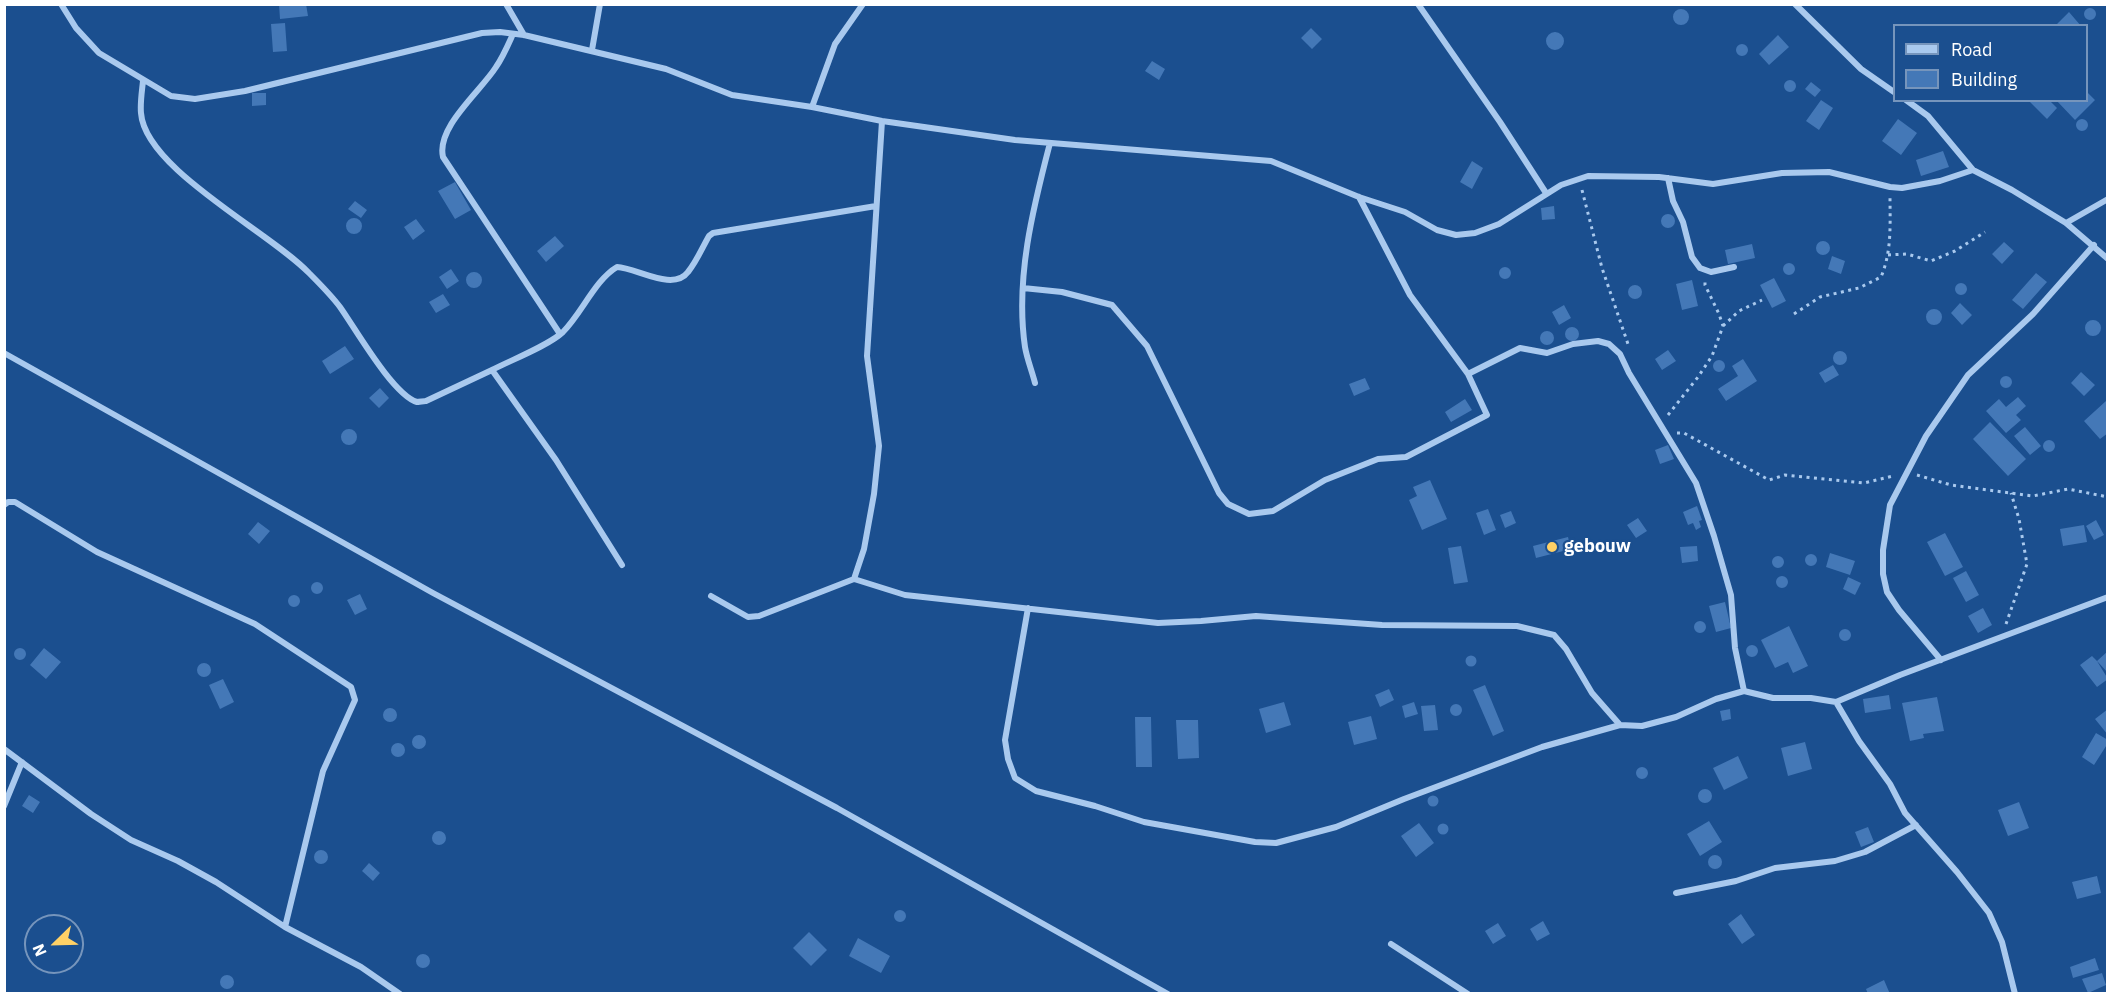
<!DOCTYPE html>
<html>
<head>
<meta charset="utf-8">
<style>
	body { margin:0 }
	#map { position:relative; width:2112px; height:998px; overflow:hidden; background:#1b4f8f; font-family:"IBM Plex Sans",sans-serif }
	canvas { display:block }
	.frame { position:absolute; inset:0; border:6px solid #fff; pointer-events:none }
	.legend { position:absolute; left:1893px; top:24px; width:195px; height:78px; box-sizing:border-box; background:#1b4f8f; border:2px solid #7695bc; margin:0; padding:8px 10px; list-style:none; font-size:18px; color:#fff }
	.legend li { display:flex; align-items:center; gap:12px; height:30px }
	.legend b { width:30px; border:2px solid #7695bc }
	.north { position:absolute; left:24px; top:914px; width:60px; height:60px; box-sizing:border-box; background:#1b4f8f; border:2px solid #7695bc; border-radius:50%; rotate:247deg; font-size:16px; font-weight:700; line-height:24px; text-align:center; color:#fff }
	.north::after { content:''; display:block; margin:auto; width:21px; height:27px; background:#ffd166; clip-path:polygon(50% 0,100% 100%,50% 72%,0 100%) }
</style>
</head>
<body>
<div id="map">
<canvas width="2112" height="998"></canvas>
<div class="frame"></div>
<ul class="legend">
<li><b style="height:8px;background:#a9c9ee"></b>Road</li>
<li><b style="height:16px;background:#4478b7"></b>Building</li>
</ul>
<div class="north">N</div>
</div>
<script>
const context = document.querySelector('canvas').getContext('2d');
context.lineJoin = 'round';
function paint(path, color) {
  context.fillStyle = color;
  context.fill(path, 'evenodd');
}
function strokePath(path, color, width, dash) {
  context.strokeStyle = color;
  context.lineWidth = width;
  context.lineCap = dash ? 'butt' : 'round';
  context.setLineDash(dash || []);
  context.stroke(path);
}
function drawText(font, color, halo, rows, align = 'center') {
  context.font = font + ' "IBM Plex Sans",sans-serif';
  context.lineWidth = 4.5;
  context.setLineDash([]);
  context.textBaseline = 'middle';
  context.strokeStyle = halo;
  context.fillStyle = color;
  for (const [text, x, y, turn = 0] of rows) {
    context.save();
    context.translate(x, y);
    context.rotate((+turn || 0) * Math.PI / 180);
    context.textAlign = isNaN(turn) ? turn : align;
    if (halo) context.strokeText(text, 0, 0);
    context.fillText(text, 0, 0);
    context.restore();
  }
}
paint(new Path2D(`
	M279,4H306L308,16L280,19Z
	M2084 14a6 6 0 1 1 12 0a6 6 0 1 1-12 0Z
	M1673 17a8 8 0 1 1 16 0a8 8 0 1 1-16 0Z
	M2069,12L2081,26H2055Z
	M285,23L287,51L273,52L271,24Z
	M1311,28L1322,39L1312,49L1301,38Z
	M1546 41a9 9 0 1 1 18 0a9 9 0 1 1-18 0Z
	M1778,35L1789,47L1769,65L1759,54Z
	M1736 50a6 6 0 1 1 12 0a6 6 0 1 1-12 0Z
	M1152,61L1165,69L1159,80L1145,71Z
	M1784 86a6 6 0 1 1 12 0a6 6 0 1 1-12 0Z
	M1811,82L1821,90L1815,97L1805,89Z
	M2086,91L2095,100L2075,120L2056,100H2086Z
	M252,93H266V105L252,106Z
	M1821,100L1833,108L1819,130L1806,121Z
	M2028,100H2049L2057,108L2047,119Z
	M2076 125a6 6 0 1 1 12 0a6 6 0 1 1-12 0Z
	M1898,119L1917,133L1901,155L1882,141Z
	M1943,151L1949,167L1921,176L1916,160Z
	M1472,161L1483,168L1472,189L1460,182Z
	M455,182L471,210L455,219L438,191Z
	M355,201L367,210L361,218L348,209Z
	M1554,206L1555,219L1542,220L1541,208Z
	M1661 221a7 7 0 1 1 14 0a7 7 0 1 1-14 0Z
	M346 226a8 8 0 1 1 16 0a8 8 0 1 1-16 0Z
	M416,219L425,231L413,240L404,227Z
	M555,236L564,246L546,262L537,251Z
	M1816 248a7 7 0 1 1 14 0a7 7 0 1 1-14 0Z
	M2004,242L2014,251L2002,264L1992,254Z
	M1752,244L1755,258L1728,264L1725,250Z
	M1832,256L1845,261L1841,274L1828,269Z
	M1783 269a6 6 0 1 1 12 0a6 6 0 1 1-12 0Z
	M1499 273a6 6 0 1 1 12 0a6 6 0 1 1-12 0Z
	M451,269L459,281L447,289L439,277Z
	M466 280a8 8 0 1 1 16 0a8 8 0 1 1-16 0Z
	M2036,273L2047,282L2023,309L2012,300Z
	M1774,278L1786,301L1772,308L1760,285Z
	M1692,280L1698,306L1682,310L1676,284Z
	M1955 289a6 6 0 1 1 12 0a6 6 0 1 1-12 0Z
	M1628 292a7 7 0 1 1 14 0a7 7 0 1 1-14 0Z
	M443,294L450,305L436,313L429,302Z
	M1960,303L1972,315L1962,325L1951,313Z
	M1564,305L1571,318L1559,325L1552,312Z
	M1926 317a8 8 0 1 1 16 0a8 8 0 1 1-16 0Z
	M2085 328a8 8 0 1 1 16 0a8 8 0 1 1-16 0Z
	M1565 334a7 7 0 1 1 14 0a7 7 0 1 1-14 0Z
	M1540 338a7 7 0 1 1 14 0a7 7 0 1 1-14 0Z
	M345,346L354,359L330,374L322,361Z
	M1668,350L1676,361L1662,370L1655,359Z
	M1833 358a7 7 0 1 1 14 0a7 7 0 1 1-14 0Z
	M1743,359L1757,381L1726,401L1718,389L1738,376L1732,366Z
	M1713 366a6 6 0 1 1 12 0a6 6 0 1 1-12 0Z
	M1833,365L1839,375L1825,383L1819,373Z
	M2081,372L2095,385L2084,396L2071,383Z
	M2000 382a6 6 0 1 1 12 0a6 6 0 1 1-12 0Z
	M1365,378L1370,389L1354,396L1349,384Z
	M380,388L389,398L379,408L369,398Z
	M2018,397L2026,406L2016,415L2021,420L2006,433L1986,411L1999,399L2006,407Z
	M1465,399L1472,410L1451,422L1445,412Z
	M2106,401L2108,403V433L2100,439L2084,421Z
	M1990,422L2026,459L2008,476L1973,439Z
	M2025,427L2041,446L2030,455L2014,436Z
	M341 437a8 8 0 1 1 16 0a8 8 0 1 1-16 0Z
	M2043 446a6 6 0 1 1 12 0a6 6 0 1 1-12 0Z
	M1668,445L1674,459L1660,464L1655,450Z
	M1430,480L1447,519L1422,530L1409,500L1417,496L1413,487Z
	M1697,506L1702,520L1699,521L1701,527L1696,530L1693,523L1688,525L1683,512Z
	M1488,509L1496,530L1484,535L1476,513Z
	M1511,511L1516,523L1505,528L1500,515Z
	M1638,518L1647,531L1636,538L1627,525Z
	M2096,520L2104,535L2094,540L2086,526Z
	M258,522L270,531L259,544L248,534Z
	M2084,525L2087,542L2063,546L2060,529Z
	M1945,533L1963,567L1945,576L1927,542Z
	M1568,537L1571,549L1536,558L1533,546Z
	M1461,546L1468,582L1454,584L1448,548Z
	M1697,546L1698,561L1682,563L1680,547Z
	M1830,553L1855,561L1850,575L1826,567Z
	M1805 560a6 6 0 1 1 12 0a6 6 0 1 1-12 0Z
	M1772 562a6 6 0 1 1 12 0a6 6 0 1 1-12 0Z
	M1966,571L1979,595L1966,602L1953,578Z
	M1776 582a6 6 0 1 1 12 0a6 6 0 1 1-12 0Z
	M1848,577L1861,583L1855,595L1843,589Z
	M311 588a6 6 0 1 1 12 0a6 6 0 1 1-12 0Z
	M360,594L367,609L355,615L347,600Z
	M288 601a6 6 0 1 1 12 0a6 6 0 1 1-12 0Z
	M1725,602L1731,628L1716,632L1709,606Z
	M1983,608L1992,625L1978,633L1968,616Z
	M1694 627a6 6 0 1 1 12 0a6 6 0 1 1-12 0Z
	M1789,626L1808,666L1793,673L1788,662L1775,668L1761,640Z
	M1839 635a6 6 0 1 1 12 0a6 6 0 1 1-12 0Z
	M1746 651a6 6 0 1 1 12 0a6 6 0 1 1-12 0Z
	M44,648L61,662L46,679L30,665Z
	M14 654a6 6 0 1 1 12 0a6 6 0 1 1-12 0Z
	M2108,651V673L2097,661L2108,679L2097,687L2080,665L2092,656L2097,661Z
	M1465.5 661a5.5 5.5 0 1 1 11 0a5.5 5.5 0 1 1-11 0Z
	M197 670a7 7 0 1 1 14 0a7 7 0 1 1-14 0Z
	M223,679L234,702L220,709L209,685Z
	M1485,685L1504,731L1493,736L1473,690Z
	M1389,689L1394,700L1380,707L1375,695Z
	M1889,695L1891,709L1865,713L1863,699Z
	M1937,697L1944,731L1923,734L1924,738L1910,741L1902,703Z
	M1284,702L1291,725L1266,733L1259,709Z
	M1414,702L1418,714L1405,718L1402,706Z
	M1450 710a6 6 0 1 1 12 0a6 6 0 1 1-12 0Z
	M1435,705L1438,730L1424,731L1421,706Z
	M383 715a7 7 0 1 1 14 0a7 7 0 1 1-14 0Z
	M1730,709L1731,719L1722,721L1720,711Z
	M2108,709V735L2095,719Z
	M1371,716L1377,739L1354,745L1348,722Z
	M1135,717H1151L1152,767H1136Z
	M1176,720H1198L1199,758L1178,759Z
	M2096,733L2108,740V743L2094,765L2082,757Z
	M412 742a7 7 0 1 1 14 0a7 7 0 1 1-14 0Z
	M1805,742L1812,769L1788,776L1781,748Z
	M391 750a7 7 0 1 1 14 0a7 7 0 1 1-14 0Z
	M1738,756L1748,778L1724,790L1713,768Z
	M1636 773a6 6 0 1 1 12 0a6 6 0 1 1-12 0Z
	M1698 796a7 7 0 1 1 14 0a7 7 0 1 1-14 0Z
	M29,795L40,802L33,813L22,806Z
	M1427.5 801a5.5 5.5 0 1 1 11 0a5.5 5.5 0 1 1-11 0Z
	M2019,802L2029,828L2008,836L1998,810Z
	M1709,821L1722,842L1700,856L1687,834Z
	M1419,823L1434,843L1416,857L1401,836Z
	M1437.5 829a5.5 5.5 0 1 1 11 0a5.5 5.5 0 1 1-11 0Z
	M1868,827L1874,842L1861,847L1855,832Z
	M432 838a7 7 0 1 1 14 0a7 7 0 1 1-14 0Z
	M314 857a7 7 0 1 1 14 0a7 7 0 1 1-14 0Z
	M1708 862a7 7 0 1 1 14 0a7 7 0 1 1-14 0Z
	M369,863L380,873L373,881L362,871Z
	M2097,876L2101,893L2077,899L2072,882Z
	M894 916a6 6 0 1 1 12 0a6 6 0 1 1-12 0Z
	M1741,914L1755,935L1742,944L1728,924Z
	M1543,921L1550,934L1537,941L1530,929Z
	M1498,923L1506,936L1493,944L1485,931Z
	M809,932L827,950L811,966L793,948Z
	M858,938L890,956L881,973L849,956Z
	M416 961a7 7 0 1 1 14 0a7 7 0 1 1-14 0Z
	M2095,958L2099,970L2073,978L2070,967Z
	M2102,973L2106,985L2088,993L2082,979Z
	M220 982a7 7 0 1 1 14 0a7 7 0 1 1-14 0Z
	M1884,980L1890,994H1868L1866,989Z`), '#4478b7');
strokePath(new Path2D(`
	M1582,190L1602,268L1629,347
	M1888,255L1907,254L1931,261L1955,251L1985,232
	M1794,314L1820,297L1859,288L1881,277C1892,251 1890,224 1890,196
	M1723,326L1739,311L1762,300
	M1668,415L1698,377L1712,356L1723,326L1719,314L1705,285V280
	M1677,433H1684L1769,480L1785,475L1864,483L1893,476
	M1917,475L1951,485L2033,496L2068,489L2108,497
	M2006,624L2027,564L2019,519L2011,493`), '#a9c9ee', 3, [3, 4.5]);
strokePath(new Path2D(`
	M61,4L76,28L99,53L171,96L195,99L245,91L482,33L500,32L524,35L666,69L732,95L812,107L882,121L1015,140L1271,161L1359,197L1405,212L1437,230L1456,235L1475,233L1499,224L1561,185L1588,176L1659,177L1713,184L1782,173L1829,172L1890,187L1902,188L1940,181L1973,170
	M506,4L524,35
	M1418,4L1500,122L1546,193
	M1795,4L1861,69L1894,92
	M513,34C508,45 503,57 496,67C481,91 436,127 443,157L560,334
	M592,50L600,4
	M143,81C142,91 140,103 141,113C145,169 270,232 309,273C320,284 331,295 340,307C355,328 393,395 417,402C418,402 425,401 426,401L492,370L556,460L622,565
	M1906,100L1928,116L1973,170L2012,190L2066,223L2108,259
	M812,107L835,44L863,4
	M1668,178L1673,201L1683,222L1692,257L1700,268L1711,272L1734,267
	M1359,197L1410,295L1468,374L1520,348L1547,353L1573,344L1598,341L1609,344L1620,354L1629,373L1696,483L1714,536L1731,595L1735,648L1744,691
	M2066,223L2108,199
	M1023,288L1062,292L1112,305L1147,346L1219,493L1228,504L1249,514L1273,511L1325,480L1378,459L1406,457L1487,415L1468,374
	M4,353L433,593L837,808L1168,994
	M492,370C511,360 548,346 563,332C582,313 595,280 617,267C637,268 673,292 688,272C697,261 702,248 709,236L713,233L876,206
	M1035,383C1032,371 1027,359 1025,347C1015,279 1033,208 1050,143
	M4,505L8,502H15L97,552L255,624L351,687L355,700L323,771L285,927
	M854,579L864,549L874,494L879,446L867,356L882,121
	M711,596L748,617L759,616L854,579L905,595L1158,623L1201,621L1256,616L1382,625L1517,626L1554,635L1566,649L1592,693L1620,725L1642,726L1676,717L1716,699L1744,691L1773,698H1811L1836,702L1859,741L1890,784L1905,813L1957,872L1989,913L2002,942L2015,994
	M1028,608L1005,740L1008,759L1015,778L1036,791L1095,806L1144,822L1255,842L1276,843L1336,827L1404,799L1542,747L1620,725
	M1941,660L1899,610L1887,592L1883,574V550L1890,505L1926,436L1968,375L2033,314L2094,245
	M1836,702L1900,675L2108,597
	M4,749L91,814L131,840L178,861L216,882L285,927L361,967L400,994
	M4,806L22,762
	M1676,893L1736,881L1775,868L1835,861L1865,852L1916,825
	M1391,944L1468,994`), '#a9c9ee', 6);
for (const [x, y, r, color] of [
	[1552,547,6,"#ffd166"]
]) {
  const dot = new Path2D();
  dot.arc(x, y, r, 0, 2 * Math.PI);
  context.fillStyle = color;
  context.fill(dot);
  strokePath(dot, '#1b4f8f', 2);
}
drawText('bold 18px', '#fff', '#1b4f8f', [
	["gebouw",1564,547]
], 'left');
</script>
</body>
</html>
